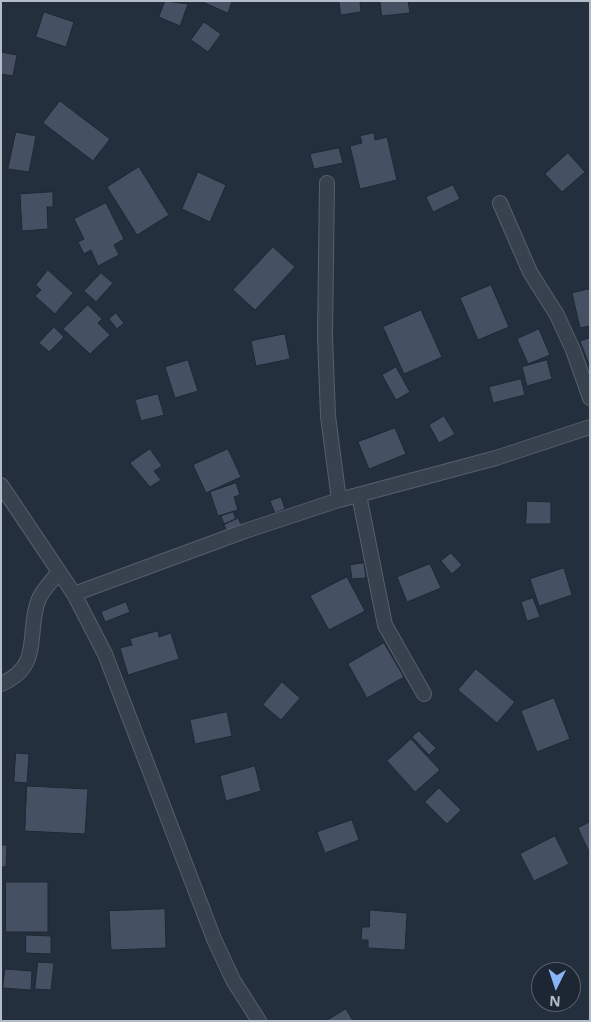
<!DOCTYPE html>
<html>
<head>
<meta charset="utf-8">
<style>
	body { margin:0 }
	#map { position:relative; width:591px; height:1022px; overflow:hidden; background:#242f3e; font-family:"Open Sans",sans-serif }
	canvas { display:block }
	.frame { position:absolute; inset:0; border:2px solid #b4bcc9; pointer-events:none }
	.north { position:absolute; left:531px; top:962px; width:50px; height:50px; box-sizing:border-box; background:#1d2633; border:1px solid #59626f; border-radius:50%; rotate:184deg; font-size:14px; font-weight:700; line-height:20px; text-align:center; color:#b4bcc9 }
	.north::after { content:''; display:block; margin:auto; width:18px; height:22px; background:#8ab4f8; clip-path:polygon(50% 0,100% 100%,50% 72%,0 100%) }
</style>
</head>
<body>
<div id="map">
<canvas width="591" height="1022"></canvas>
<div class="frame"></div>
<div class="north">N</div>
</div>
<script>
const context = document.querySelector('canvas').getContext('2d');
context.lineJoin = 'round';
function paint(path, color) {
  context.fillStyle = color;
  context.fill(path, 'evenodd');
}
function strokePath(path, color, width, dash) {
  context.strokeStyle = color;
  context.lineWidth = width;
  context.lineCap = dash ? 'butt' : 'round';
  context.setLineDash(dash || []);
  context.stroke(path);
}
const building = new Path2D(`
	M165,1L188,4L180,26L159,17Z
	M201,1H232L228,13Z
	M339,1H360L361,12L341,15Z
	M380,1H408L410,13L382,16Z
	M44,12L74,22L66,47L36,37Z
	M204,22L221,34L208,52L191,40Z
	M1,52L17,55L13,76L1,74Z
	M60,101L110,139L93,161L43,123Z
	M16,132L36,136L29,172L8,169Z
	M374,133L375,140L387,137L397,180L360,189L350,146L362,143L360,136Z
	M339,148L343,163L314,169L310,154Z
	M568,153L585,172L562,192L545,174Z
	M139,167L169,215L137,235L107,187Z
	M198,172L226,185L210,222L182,209Z
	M453,185L460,199L433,212L426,197Z
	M53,192V207H47L48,229L22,231L20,194Z
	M106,203L124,239L114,245L119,255L98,266L91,250L84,254L78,242L84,239L74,219Z
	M273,247L295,267L255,310L233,290Z
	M48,270L73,293L55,314L35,296L41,290L36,285Z
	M101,273L113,283L96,302L84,291Z
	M491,285L509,327L478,340L460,298Z
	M590,289V326L580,328L572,293Z
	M88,305L102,319L98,323L110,335L90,354L63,329Z
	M421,310L442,357L404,374L383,327Z
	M116,313L124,323L117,329L109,319Z
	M54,327L64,337L49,352L39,343Z
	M539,329L550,355L528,364L517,339Z
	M285,334L290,359L256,366L251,341Z
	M590,338V367L580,341Z
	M188,360L198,391L175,398L165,367Z
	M547,360L552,379L527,386L522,367Z
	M396,367L410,392L396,400L382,375Z
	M521,379L525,395L493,403L489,387Z
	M158,394L164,415L141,421L135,400Z
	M444,416L455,434L439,443L429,425Z
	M395,428L406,454L369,469L358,442Z
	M150,449L162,466L154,471L161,480L150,487L130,463Z
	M228,449L241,477L206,493L193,465Z
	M236,483L240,495L234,497L238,510L218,516L210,492Z
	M281,497L285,509L275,513L270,501Z
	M527,501L551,502V524H526Z
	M233,512L236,519L224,524L221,516Z
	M238,518L242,526L228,533L224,525Z
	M451,553L462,565L452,574L441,561Z
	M364,563L366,578L352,579L350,565Z
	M430,564L441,588L407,602L397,577Z
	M564,568L572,595L539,606L530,579Z
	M347,577L365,611L329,630L310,596Z
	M533,598L540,617L527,621L521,602Z
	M126,602L130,612L105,622L101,612Z
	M158,631L159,637L171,633L179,659L128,675L120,648L132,645L130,639Z
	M384,643L404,677L367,698L348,664Z
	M476,669L515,702L497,723L458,690Z
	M282,682L300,698L281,720L263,705Z
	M554,698L570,739L537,752L521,711Z
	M227,712L232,736L195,744L190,720Z
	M419,731L436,748L429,755L412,737Z
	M411,739L440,770L415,792L387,761Z
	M16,753L29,754L27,783L14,782Z
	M255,766L261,791L226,801L220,776Z
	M27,786L88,789L85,834L25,831Z
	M439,788L461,810L447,824L425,802Z
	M352,820L359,840L325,853L317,832Z
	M590,822V849L588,850L578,828Z
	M555,836L569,864L534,881L520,854Z
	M1,845H7L6,867H1Z
	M6,882H48V932H6Z
	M165,909L166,948L111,950L109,911Z
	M370,910L407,913L405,950L368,948V940H361L362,927H369Z
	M26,935L51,936V954L26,953Z
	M38,962L54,963L51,990L35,989Z
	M5,969L32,971L31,990L3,988Z
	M346,1009L353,1021H326Z`);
paint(building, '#455162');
strokePath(building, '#1f2835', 1);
const street = new Path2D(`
	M327,183L325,337L328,416L339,500
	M500,203L530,272L557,315L573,350L590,398
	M1,485L74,594L105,654L214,939L233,980L259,1021
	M359,495L385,625L424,694
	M74,594L245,531L339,500L496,458L590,427
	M1,684C43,666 26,635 38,601C42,590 52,581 59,572`);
strokePath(street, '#565f6c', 16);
strokePath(street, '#38414e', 14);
</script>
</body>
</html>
